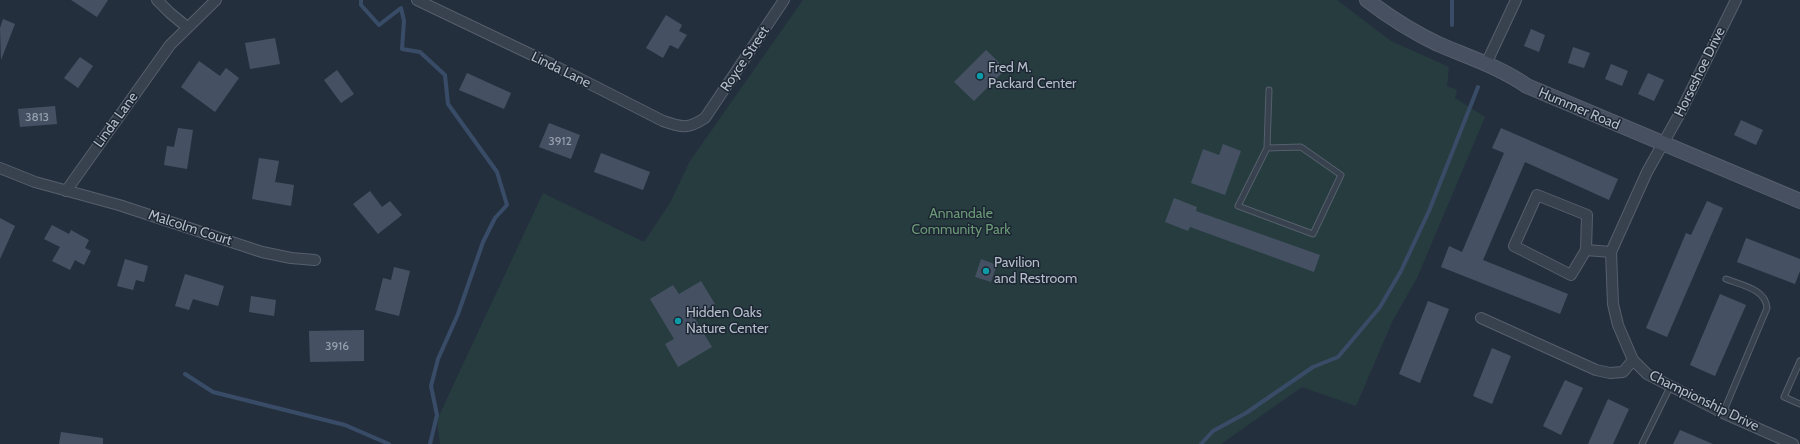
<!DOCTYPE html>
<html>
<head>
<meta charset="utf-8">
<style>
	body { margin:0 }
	canvas { display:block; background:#242f3e }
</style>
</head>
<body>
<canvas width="1800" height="444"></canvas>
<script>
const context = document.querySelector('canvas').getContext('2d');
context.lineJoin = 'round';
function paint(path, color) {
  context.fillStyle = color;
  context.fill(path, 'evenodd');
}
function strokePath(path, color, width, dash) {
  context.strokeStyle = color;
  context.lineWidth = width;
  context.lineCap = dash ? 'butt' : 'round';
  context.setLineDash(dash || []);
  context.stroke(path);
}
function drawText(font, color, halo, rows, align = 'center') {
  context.font = font + ' Cabin,sans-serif';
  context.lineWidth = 3;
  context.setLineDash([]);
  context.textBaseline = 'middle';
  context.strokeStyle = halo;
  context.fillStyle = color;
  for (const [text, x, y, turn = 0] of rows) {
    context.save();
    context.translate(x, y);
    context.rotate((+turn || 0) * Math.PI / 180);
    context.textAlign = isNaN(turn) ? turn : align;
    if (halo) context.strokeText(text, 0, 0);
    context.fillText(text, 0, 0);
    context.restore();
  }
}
paint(new Path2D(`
	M803,0H1337L1391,41L1449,67L1447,86L1457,90L1455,98L1485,117L1417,278L1392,322L1356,406L1302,387L1221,444H440L437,420L543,193L644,242L670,203L690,161Z`), '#263c3f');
strokePath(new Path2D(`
	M361,0V5L379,25L401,8L404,21L402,49L420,52L445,75L448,104L497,172L507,205L495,218L483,242L458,314L438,359L431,386L437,415L430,444
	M1452,25V0
	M185,374L213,392L345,425L389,444
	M1201,444L1213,431L1246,413L1313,367L1338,357L1380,307L1401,271L1429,211L1478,87`), '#394c67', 4);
paint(new Path2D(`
	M71,0H108L97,17Z
	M666,15L682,25L679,31L687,35L678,49L670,45L663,58L646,48Z
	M3,19L15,24L1,60L0,28Z
	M1531,29L1545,35L1539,52L1524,46Z
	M275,38L280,64L250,69L245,43Z
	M1573,47L1590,53L1584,68L1568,63Z
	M986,50L1006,69L974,101L954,82Z
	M80,57L93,66L78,88L64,78Z
	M199,61L220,76L226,68L239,78L215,112L181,87Z
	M1611,64L1628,71L1622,86L1605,79Z
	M337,70L354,94L341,103L324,80Z
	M467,73L511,93L504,109L459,90Z
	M1648,73L1664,80L1654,101L1638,94Z
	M55,106L57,124L20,127L18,109Z
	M1741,120L1763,130L1756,145L1734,135Z
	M549,123L580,135L571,159L539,147Z
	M178,128L193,130L187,169L164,165L167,146L174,147Z
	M1501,128L1618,179L1609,200L1525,162L1483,260L1568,294L1560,314L1441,267L1449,246L1462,252L1504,153L1492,148Z
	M1223,144L1241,151L1225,195L1191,183L1203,149L1219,155Z
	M601,153L650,172L643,190L594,172Z
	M259,158L279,161L275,182L294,185L291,206L252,199Z
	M370,191L382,207L390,201L402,215L378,234L353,204Z
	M1174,198L1197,207L1196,211L1320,255L1314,272L1190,227L1188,231L1165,222Z
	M1707,201L1723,208L1667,337L1646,328L1686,233L1691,235Z
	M0,218L15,226L0,259Z
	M52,225L69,234L71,230L89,240L85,248L91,251L84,265L75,260L70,270L52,261L60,247L44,239Z
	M1746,238L1800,259V271L1795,284L1737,262Z
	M125,259L148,266L144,282L136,280L133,290L117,286Z
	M981,259L997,265L991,282L975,277Z
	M394,267L410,271L399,316L375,310L383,278L391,280Z
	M185,274L224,286L218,306L193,299L189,310L175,306Z
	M701,281L715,304L694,317L712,347L678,367L665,344L674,339L650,299L673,285L679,294Z
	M1720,294L1746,305L1715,376L1690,365Z
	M251,296L276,300L274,316L249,312Z
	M1428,301L1449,309L1420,383L1399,374Z
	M364,330V361L310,362L309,331Z
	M1492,348L1511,356L1492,404L1473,396Z
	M1565,380L1583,388L1561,435L1543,426Z
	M1608,399L1629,409L1613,444H1588Z
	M1680,430L1713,444H1673Z
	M61,432L103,438V444H59Z`), '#455162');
const lane = new Path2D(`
	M1267,148L1238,206L1313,234L1341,175L1301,147L1267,148L1269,90
	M1800,361L1784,397L1800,404
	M1723,413L1767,308C1766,289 1741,285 1726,279
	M1642,444L1670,387`);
const street = new Path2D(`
	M157,0L170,13L187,27
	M417,0L551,64L663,121C683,128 688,129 705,118L784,0
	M1736,0L1679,115L1647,172L1611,252L1613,304L1618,325L1633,360L1647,374L1723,413L1793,444
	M1486,64L1516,0
	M0,168L35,182L119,205L262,252L291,258L315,260
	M66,191L170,45L216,0
	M1586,250L1587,215L1537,195L1514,246L1571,275L1586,250L1611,252
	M1481,318L1596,370L1610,373L1623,372L1633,360`);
const secondary = new Path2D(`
	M1367,0C1389,17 1413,32 1438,44C1468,57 1500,67 1527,86L1800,201`);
strokePath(lane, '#565f6c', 7);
strokePath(street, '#565f6c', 12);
strokePath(secondary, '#565f6c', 16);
strokePath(lane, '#38414e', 5);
strokePath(street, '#38414e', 10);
strokePath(secondary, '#465061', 14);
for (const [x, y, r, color] of [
	[980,76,4,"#0f9aa8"],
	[986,271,4,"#0f9aa8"],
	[678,321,4,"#0f9aa8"]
]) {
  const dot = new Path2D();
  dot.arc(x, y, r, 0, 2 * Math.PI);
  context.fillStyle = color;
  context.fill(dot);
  strokePath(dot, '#1d2633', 1.5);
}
drawText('12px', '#98a1af', null, [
	["3813",37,117],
	["3912",560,141],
	["3916",337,346]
]);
drawText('14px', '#b4bcc9', '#1d2633', [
	["Royce Street",745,59,-56],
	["Linda Lane",561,70,26],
	["Horseshoe Drive",1700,72,-64],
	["Hummer Road",1579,109,23],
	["Linda Lane",116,120,-54],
	["Malcolm Court",190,228,18],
	["Championship Drive",1704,401,26]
]);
drawText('14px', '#b4bcc9', '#1d2633', [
	["Fred M.",988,68],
	["Packard Center",988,84],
	["Pavilion",994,263],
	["and Restroom",994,279],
	["Hidden Oaks",686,313],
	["Nature Center",686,329]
], 'left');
drawText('14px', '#6b9a76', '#1d2633', [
	["Annandale",961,214],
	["Community Park",961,230]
]);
</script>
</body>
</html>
